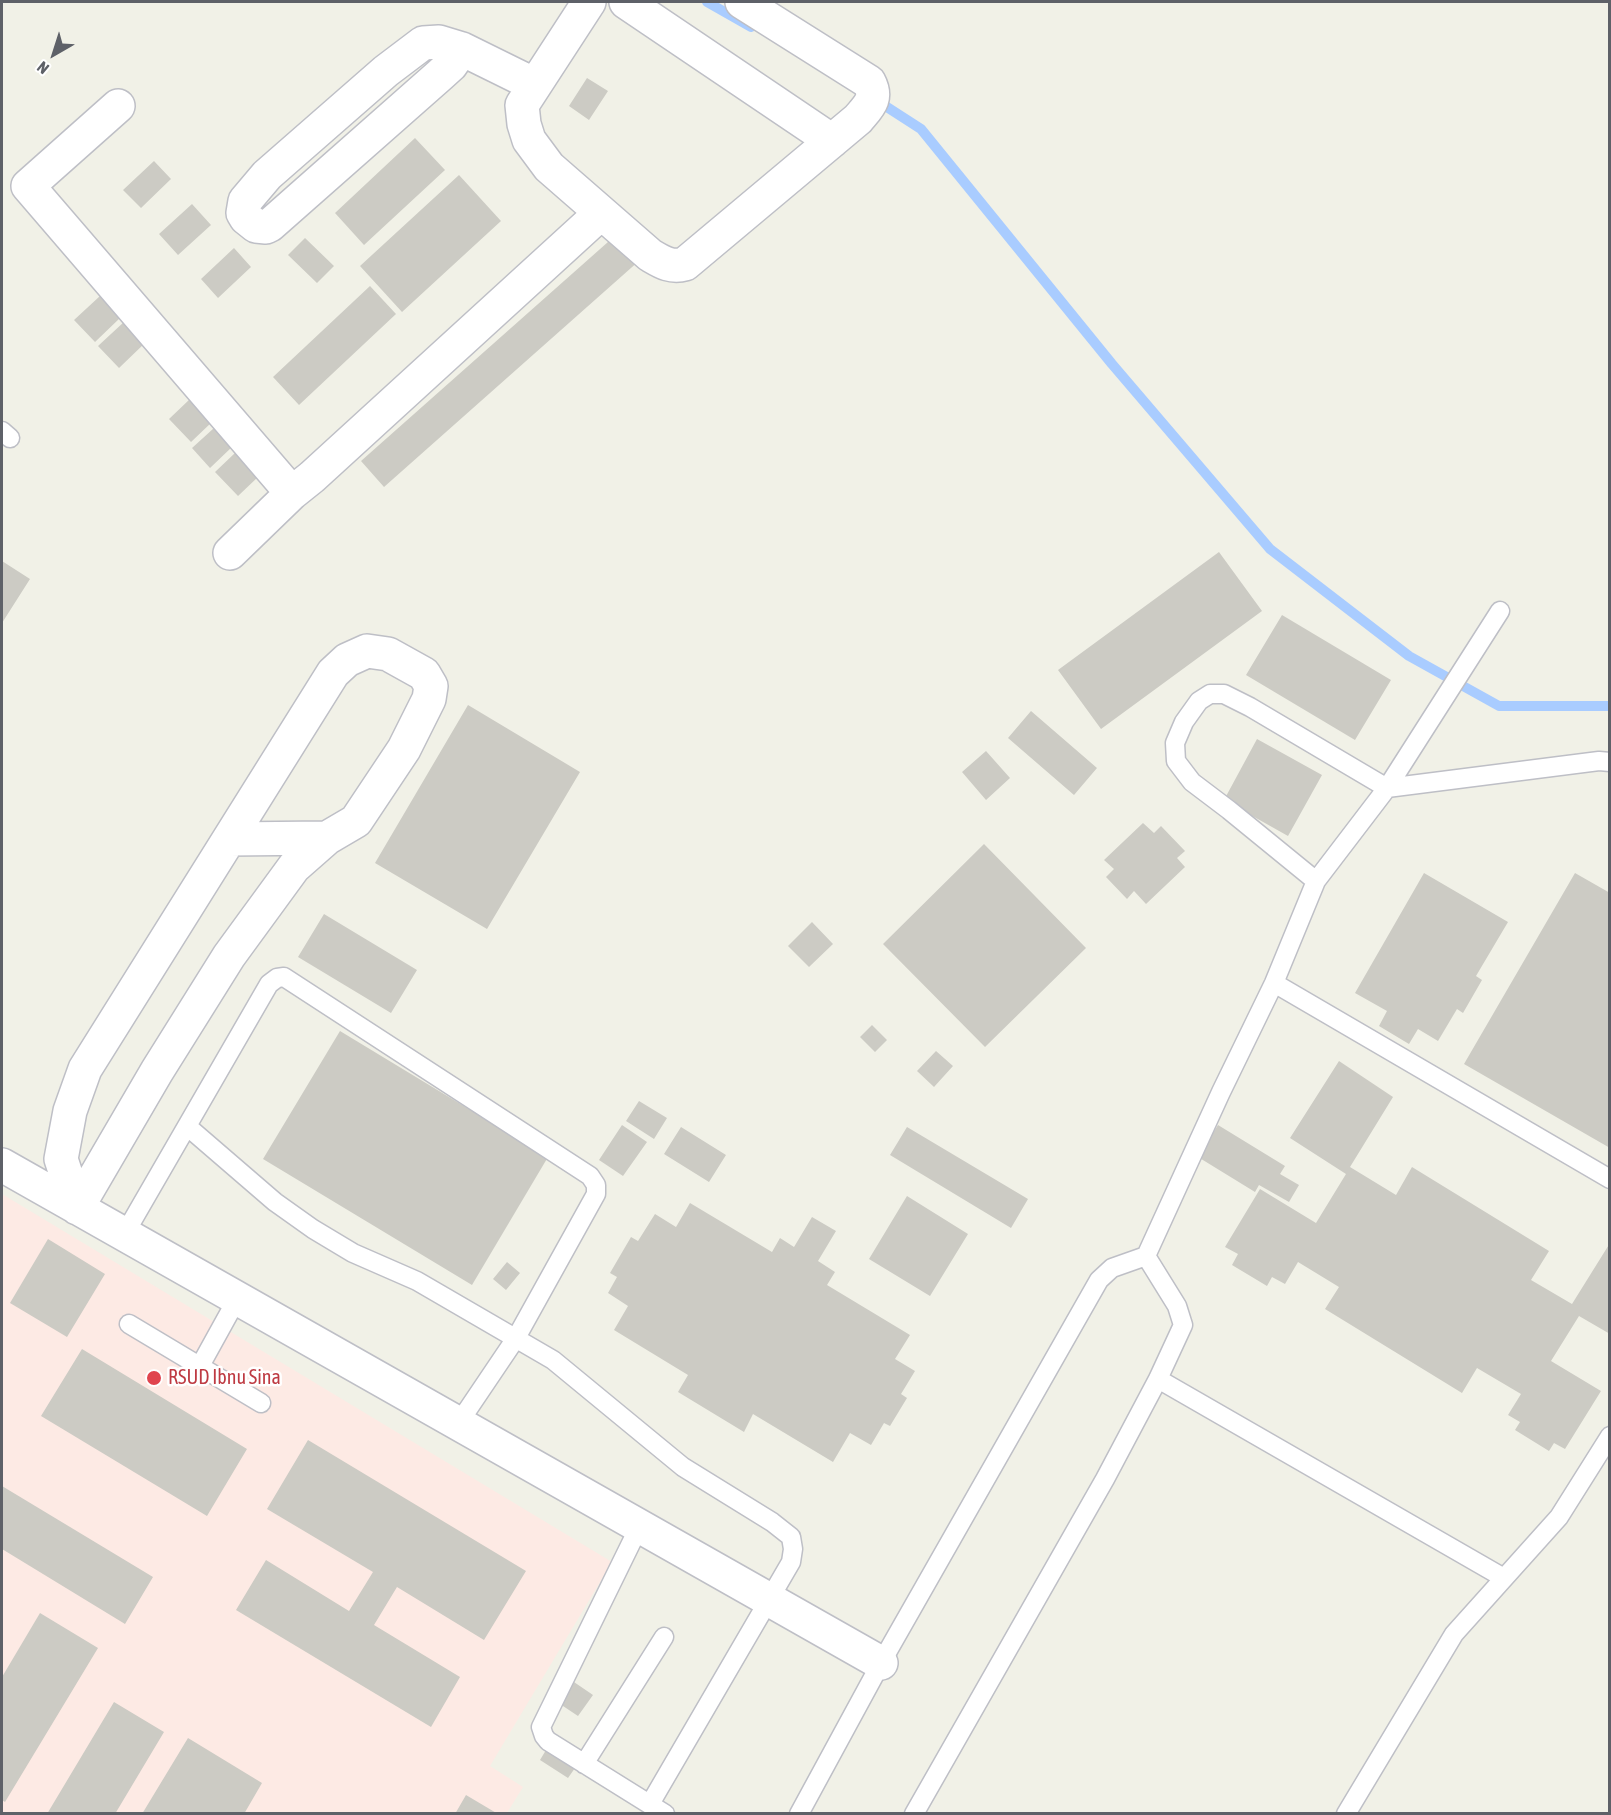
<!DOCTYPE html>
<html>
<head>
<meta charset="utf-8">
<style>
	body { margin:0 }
	#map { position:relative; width:1611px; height:1815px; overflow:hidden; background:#f1f1e7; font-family:"Asap Condensed",sans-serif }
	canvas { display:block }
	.frame { position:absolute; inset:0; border:3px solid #5e6168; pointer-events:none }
	.north { position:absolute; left:24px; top:24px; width:60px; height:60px; -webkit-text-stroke:4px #fff; paint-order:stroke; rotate:219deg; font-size:16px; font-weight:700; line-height:24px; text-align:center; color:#5e6168 }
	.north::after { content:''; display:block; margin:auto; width:21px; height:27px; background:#5e6168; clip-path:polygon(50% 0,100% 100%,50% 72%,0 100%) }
</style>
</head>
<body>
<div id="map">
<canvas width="1611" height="1815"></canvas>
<div class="frame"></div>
<div class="north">N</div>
</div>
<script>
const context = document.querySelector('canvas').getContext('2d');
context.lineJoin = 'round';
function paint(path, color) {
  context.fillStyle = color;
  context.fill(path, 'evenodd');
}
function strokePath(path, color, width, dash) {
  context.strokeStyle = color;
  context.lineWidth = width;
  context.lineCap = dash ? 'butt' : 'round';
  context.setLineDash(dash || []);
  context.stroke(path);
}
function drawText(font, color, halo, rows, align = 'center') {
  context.font = font + ' "Asap Condensed",sans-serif';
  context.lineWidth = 5;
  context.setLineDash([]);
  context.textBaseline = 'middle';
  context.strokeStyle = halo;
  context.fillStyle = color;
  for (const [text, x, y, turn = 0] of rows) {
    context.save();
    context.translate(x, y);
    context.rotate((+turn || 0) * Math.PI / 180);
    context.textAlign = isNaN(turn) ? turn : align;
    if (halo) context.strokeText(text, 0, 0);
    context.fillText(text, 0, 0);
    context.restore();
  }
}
paint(new Path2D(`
	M2,1194L612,1562L490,1766L523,1787L507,1813H2Z`), '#fdeae4');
strokePath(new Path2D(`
	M707,2L751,27
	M876,100L921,129L1112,364L1270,549L1409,656L1499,706H1610`), '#a9ccff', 10);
paint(new Path2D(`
	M587,78L608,91L589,120L569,106Z
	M415,138L445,170L364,245L335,213Z
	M154,161L171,179L141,208L123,190Z
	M459,175L501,221L402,312L360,266Z
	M192,204L211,225L178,255L159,234Z
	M617,234L640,260L384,487L361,461Z
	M305,238L334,266L317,283L288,255Z
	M234,248L251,267L218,298L201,279Z
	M370,286L396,314L299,405L273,377Z
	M100,296L120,318L95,342L74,320Z
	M125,321L145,343L119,368L98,346Z
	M190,399L212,422L191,442L169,419Z
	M214,428L232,447L210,468L192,448Z
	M235,453L258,477L238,496L215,472Z
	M1219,552L1262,611L1101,729L1058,670Z
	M2,561L30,579L2,623Z
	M1282,615L1391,680L1355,740L1246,675Z
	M468,705L580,772L487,929L375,863Z
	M1031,711L1097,768L1074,795L1008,738Z
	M1257,739L1322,775L1288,836L1224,800Z
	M986,751L1010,778L986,800L962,772Z
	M1143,823L1154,833L1161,826L1185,851L1177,858L1185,867L1146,904L1134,891L1127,899L1106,877L1114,869L1104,860Z
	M984,844L1086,948L985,1047L883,944Z
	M1424,873L1508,922L1476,976L1482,980L1463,1013L1457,1009L1438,1041L1418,1029L1409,1044L1379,1026L1387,1011L1355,993Z
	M1575,873L1610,893V1148L1464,1064Z
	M324,914L417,970L391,1013L298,957Z
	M812,922L833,944L809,967L788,946Z
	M872,1025L887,1040L875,1052L860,1037Z
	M340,1031L548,1157L472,1285L263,1159Z
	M936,1051L953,1066L934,1087L917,1071Z
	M1339,1061L1393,1097L1350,1167L1396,1195L1412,1167L1549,1251L1531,1280L1572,1304L1610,1243V1334L1579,1316L1551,1361L1601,1391L1565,1449L1554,1443L1549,1451L1515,1430L1520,1422L1508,1415L1521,1394L1477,1368L1462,1393L1325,1309L1339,1287L1298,1262L1285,1284L1272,1277L1267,1286L1232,1265L1238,1254L1225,1247L1260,1189L1316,1223L1346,1174L1290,1138Z
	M639,1101L667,1118L654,1139L626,1121Z
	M622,1125L647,1142L623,1176L599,1160Z
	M1218,1125L1285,1166L1280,1174L1299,1185L1289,1202L1259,1185L1255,1192L1198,1157Z
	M681,1127L726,1155L709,1182L664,1154Z
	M907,1127L1028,1199L1011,1228L890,1155Z
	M907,1196L968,1234L930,1296L869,1259Z
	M690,1203L772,1252L780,1238L794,1247L812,1217L836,1231L818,1261L835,1272L827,1285L910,1335L895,1359L915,1371L901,1394L907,1398L890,1426L884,1423L871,1445L850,1433L833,1462L753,1414L744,1432L678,1392L688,1375L614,1330L628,1306L608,1293L617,1277L610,1273L631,1237L638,1241L655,1214L676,1227Z
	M48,1239L105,1274L67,1337L10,1303Z
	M507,1262L520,1273L506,1290L493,1279Z
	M82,1349L247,1449L207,1516L41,1416Z
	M308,1440L526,1571L484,1640L397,1587L374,1625L460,1677L431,1727L236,1610L266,1560L349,1611L373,1572L267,1509Z
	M2,1486L153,1577L125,1624L2,1549Z
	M40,1613L98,1648L5,1802L2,1800V1677Z
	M571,1680L593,1695L578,1716L557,1702Z
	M114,1702L164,1732L115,1814H47Z
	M188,1738L262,1783L244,1814H142Z
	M546,1750L575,1768L568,1778L540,1760Z
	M466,1795L498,1814H455Z`), '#cccbc4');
const lane = new Path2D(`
	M2,431L10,438
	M1316,881L1229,810L1192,782L1176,761L1175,743L1184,722L1199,701L1210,694H1224L1250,707L1387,788L1500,611
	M1274,983L1610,1179
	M188,1127L275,1202L313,1229L353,1253L417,1281L553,1360L683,1467L772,1522L791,1537L793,1549L791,1562L650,1804
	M124,1235L269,984L277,978L284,977L590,1176L596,1185V1194L516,1338L458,1424
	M129,1324L261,1403
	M200,1366L237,1299
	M1158,1379L1504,1578
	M639,1527L541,1727L544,1736L548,1741L665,1814
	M584,1764L664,1637
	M799,1814L881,1663L1099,1280L1112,1268L1146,1256L1221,1092L1274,983L1316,881L1387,788L1599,761L1610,762
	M914,1814L1105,1479L1158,1379L1183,1325L1177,1306L1146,1256
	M1346,1814L1454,1634L1559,1517L1610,1436`);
const street = new Path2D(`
	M589,2L522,105L524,124L529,140L549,167L650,255C662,262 671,268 685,264L858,119C869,106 878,99 869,82L742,2
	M626,2L832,141
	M462,49L451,65L440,75L270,225L266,227L256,226L246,218L243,213L245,201L267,175L386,71L423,43L439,42L462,49L535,85
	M118,106L28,186L292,493L312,477L601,213
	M230,553L292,493
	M367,651L388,654L424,674L431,686L429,699L404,749L356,821L327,838L294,867L229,956L157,1071L77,1208L61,1159L70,1111L85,1069L333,673L347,660Z
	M229,839L327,838
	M2,1165L881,1663`);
strokePath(lane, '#bebfc6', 21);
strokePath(street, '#bebfc6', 36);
strokePath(lane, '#fff', 18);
strokePath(street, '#fff', 33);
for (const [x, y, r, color] of [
	[154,1378,8,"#e0444e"]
]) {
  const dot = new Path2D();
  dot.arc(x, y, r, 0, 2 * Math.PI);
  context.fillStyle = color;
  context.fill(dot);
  strokePath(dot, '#fff', 2);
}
drawText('20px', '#be3a42', '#fff', [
	["RSUD Ibnu Sina",168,1378]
], 'left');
</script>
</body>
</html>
